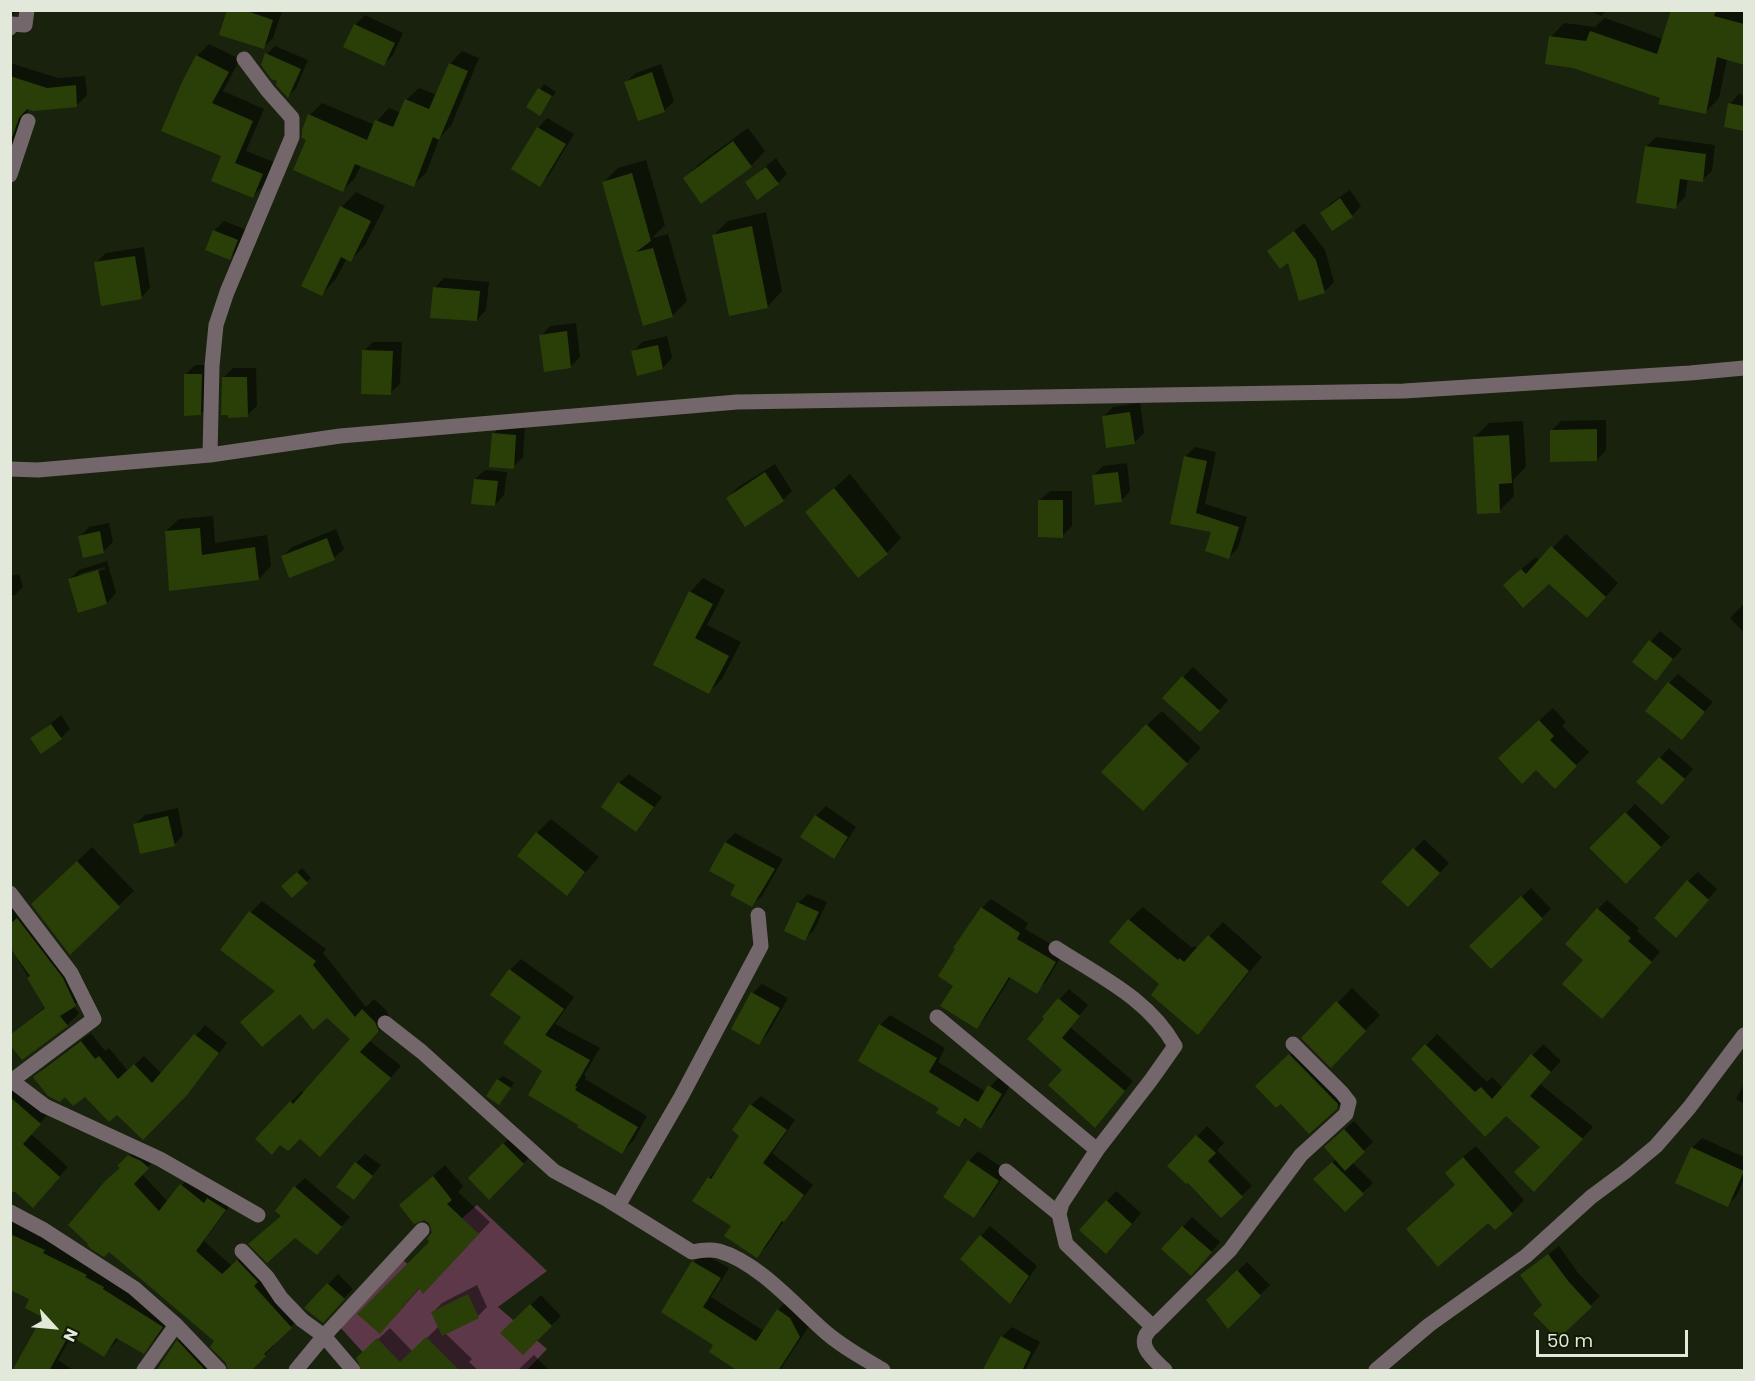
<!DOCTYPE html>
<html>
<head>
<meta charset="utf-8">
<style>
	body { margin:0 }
	#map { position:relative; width:1755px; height:1381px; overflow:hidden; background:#19220d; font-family:Poppins,sans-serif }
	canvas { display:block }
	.frame { position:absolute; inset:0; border:12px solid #e2e9db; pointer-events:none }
	.north { position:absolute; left:24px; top:1297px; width:60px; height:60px; -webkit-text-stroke:4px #101905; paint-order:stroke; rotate:116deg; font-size:16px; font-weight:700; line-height:24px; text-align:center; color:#e2e9db }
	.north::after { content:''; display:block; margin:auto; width:21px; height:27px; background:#e2e9db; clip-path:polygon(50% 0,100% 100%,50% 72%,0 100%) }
	.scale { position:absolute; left:1536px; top:1330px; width:152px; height:27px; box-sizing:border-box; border:3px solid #e2e9db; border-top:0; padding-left:8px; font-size:18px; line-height:21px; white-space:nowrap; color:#e2e9db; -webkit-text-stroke:4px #101905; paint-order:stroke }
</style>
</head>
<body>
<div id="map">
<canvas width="1755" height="1381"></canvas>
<div class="frame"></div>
<div class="north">N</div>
<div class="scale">50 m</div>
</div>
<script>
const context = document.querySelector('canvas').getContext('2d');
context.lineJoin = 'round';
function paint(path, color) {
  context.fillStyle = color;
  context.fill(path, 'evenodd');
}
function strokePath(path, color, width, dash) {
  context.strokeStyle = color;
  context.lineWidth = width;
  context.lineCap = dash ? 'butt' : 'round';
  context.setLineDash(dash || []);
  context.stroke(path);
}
paint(new Path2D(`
	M477,1205L547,1271L498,1307L547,1349L527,1370H379L339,1326L396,1255L409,1265Z`), '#5d3848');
paint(new Path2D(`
	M10,10H19L10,15Z
	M229,10L282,11L273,38L263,48Z
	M1588,10H1607L1601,16Z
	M1672,10H1744V64L1727,59L1719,98L1706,112L1661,97L1551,37L1564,23L1595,27L1605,18L1663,39Z
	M365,15L403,33L393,55L384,64L355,25Z
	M209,44L240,59L223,91L264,109L246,151L274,162L265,184L253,196L223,155L197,56Z
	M275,46L308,60L296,88L288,96L267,54Z
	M462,51L479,58L451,126L440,137L426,173L413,185L361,165L355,178L343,190L308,139L310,115L322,103L375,125L377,121L389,108L401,113L406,100L419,88L437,95L450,64Z
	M10,63L58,78L85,76L87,95L77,105L29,108L10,160Z
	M661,64L674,101L664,111L626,82L636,73Z
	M544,84L556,92L540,114L528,107Z
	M1739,94L1744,95V130L1726,126L1730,104Z
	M547,118L574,134L549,175L540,185L538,128Z
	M748,128L765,151L751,166L685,178L699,164Z
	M1656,137L1715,145L1712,171L1702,180L1688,178L1685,197L1675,207L1646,147Z
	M776,158L787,174L778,183L747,182Z
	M646,160L665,225L652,238L668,234L687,301L672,316L644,324L604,182L618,168Z
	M1350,190L1361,206L1352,216L1322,213L1331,203Z
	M356,192L385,206L365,245L351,260L347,258L336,279L322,294L303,285L342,207Z
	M766,212L782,291L768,306L730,315L713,236L728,221Z
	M224,221L247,230L239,248L230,258L214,231Z
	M1304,223L1325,250L1334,282L1324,292L1289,261L1269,252Z
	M144,247L150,288L141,298L96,263L106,253Z
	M444,278L489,282L486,310L477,320L434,288Z
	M576,323L580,357L571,366L541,336L550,326Z
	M667,336L672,358L663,368L633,352L642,342Z
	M373,342H402L400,384L390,393L364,351Z
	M195,365H211L210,404L201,414L185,375Z
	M233,368H256L257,406L247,415L223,378Z
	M1140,403L1144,433L1134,443L1103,417L1113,407Z
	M1606,420V450L1597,460L1552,430L1561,421Z
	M1523,421L1526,467L1513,480L1514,496L1499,511L1474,438L1489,423Z
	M503,425L525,426L523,457L513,467L493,434Z
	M1195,447L1216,452L1205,504L1247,517L1238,548L1229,557L1213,531L1172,522L1185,457Z
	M1127,463L1130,491L1121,501L1093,476L1103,466Z
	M775,464L792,491L783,500L728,498L737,488Z
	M485,470L507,472L504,495L495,505L475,479Z
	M850,474L901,538L887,553L807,512Z
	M1050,491H1072V526L1062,536L1040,500Z
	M213,516L215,543L267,535L271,566L259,579L170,589L166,531L179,519Z
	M109,523L113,542L103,552L80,537L89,527Z
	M336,529L344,549L334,558L282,557L292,547Z
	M1566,534L1618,583L1600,603L1549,582L1518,572L1536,557L1540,561Z
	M107,561L116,593L107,603L70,579L79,570ZM105,567V569L79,577V574Z
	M19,574L23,587L15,595L10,596V576Z
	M703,578L725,590L707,625L741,642L722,679L709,692L676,623L674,622L690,592Z
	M1744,604V633L1730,618Z
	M1660,631L1682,649L1656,679L1634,661Z
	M1193,667L1228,700L1210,721L1164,697Z
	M1678,674L1713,702L1682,738L1669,683Z
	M1553,708L1566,722L1562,726L1589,752L1555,787L1513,745Z
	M1162,711L1201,748L1157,794L1147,725Z
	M61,715L70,729L61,738L32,739Z
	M1669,748L1693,769L1672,793L1639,782Z
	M629,774L662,797L645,820L636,830L619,783Z
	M1635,804L1670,837L1626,882L1591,848Z
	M826,806L856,827L843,847L833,857L803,836L816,816Z
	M178,808L183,835L174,845L135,825L145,815Z
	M551,819L599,857L567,894L537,833Z
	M735,833L783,859L762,896L752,905L737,884L726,842Z
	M1424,839L1449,863L1418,896L1384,882Z
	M92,847L134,891L70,953L48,890Z
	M302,868L311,878L292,896L283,886Z
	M1698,872L1717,889L1685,926L1688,881Z
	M10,882L87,993L73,1006L79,1013L67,1025L23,1058L10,1036L46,1006L13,952L10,954Z
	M1531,888L1551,909L1491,967L1472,947Z
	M808,894L827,902L814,930L805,939L798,903Z
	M991,899L1028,923L1025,929L1064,952L1046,982L1036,992L1011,977L986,1017L977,1027L955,986L982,908Z
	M1607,900L1639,928L1637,931L1660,952L1612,1007L1585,959L1598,909Z
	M262,901L326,949L323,953L366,1007L374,999L386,1010L390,1019L370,1041L401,1066L331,1144L291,1102L302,1091L304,1093L352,1039L327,1016L300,1012L277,990L222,950L251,912Z
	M1143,907L1192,948L1194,946L1198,948L1223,922L1262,957L1211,1019L1198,1033L1161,984L1129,920Z
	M521,959L574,997L555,1024L600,1048L584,1075L586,1076L585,1079L647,1116L633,1141L622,1152L580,1124L544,1071L523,1016L510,970Z
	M762,984L788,998L768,1033L759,1043L753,993Z
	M1352,988L1380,1015L1331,1066L1303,1038Z
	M1069,989L1088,1005L1070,1027L1133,1081L1104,1116L1064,1070L1044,1017Z
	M890,1015L945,1048L938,1062L986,1092L999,1077L1011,1084L991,1117L981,1127L967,1118L959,1126L880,1025Z
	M205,1025L227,1043L196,1083L143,1138L117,1113L85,1095H66L35,1077L44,1068L91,1033L105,1051L109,1048L128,1071L144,1056L162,1074Z
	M1437,1034L1487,1082L1492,1077L1503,1088L1543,1044L1561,1061L1540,1084L1593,1127L1545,1179L1542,1147L1506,1114L1413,1059Z
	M1300,1046L1346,1098L1336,1108L1281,1102L1257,1086Z
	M503,1076L514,1083L499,1103L498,1080Z
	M10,1080L48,1114L31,1134L68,1167L41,1197L10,1186Z
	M1744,1084V1104L1736,1099Z
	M761,1096L795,1120L772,1153L813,1185L784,1221L766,1247L756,1256L733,1226L709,1178L718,1168L741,1136L751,1105Z
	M1354,1121L1373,1142L1352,1162L1373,1183L1345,1210L1324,1170L1336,1159L1335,1138Z
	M1207,1126L1224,1143L1217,1150L1252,1186L1221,1216L1188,1181L1169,1166Z
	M513,1134L533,1154L489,1197L470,1178Z
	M1702,1138L1744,1157V1179L1737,1195L1728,1205L1692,1148Z
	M1476,1146L1524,1200L1512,1213L1457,1184L1459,1160Z
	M138,1147L156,1158L142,1174L168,1202L190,1176L234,1200L204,1241L232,1266L247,1252L300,1318L272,1344L274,1346L248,1370H227H230L216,1340L120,1166Z
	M978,1151L1007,1171L984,1206L974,1216L969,1161Z
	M365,1154L381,1165L354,1198L356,1163Z
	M445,1165L463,1186L458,1192L490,1222L435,1280L421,1287L392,1320L431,1242L433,1232L429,1221L419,1219L401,1205Z
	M305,1178L350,1217L327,1243L295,1236L260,1234L282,1215L295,1187Z
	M1116,1191L1141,1213L1116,1243L1107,1201Z
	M10,1212L173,1315L154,1341L143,1352L119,1338L104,1355L72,1335L58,1360L73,1370H14L44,1316L31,1298L10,1288Z
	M1192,1217L1220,1242L1200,1264L1163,1249Z
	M990,1226L1037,1266L1019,1293L1010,1302L981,1236Z
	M1559,1246L1578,1273L1600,1296L1558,1337L1544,1305L1522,1275Z
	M703,1253L729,1268L711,1297L764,1331L778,1310L787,1300L809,1326L780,1370H741L715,1345L663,1312L694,1262Z
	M1247,1262L1270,1285L1228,1327L1208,1300Z
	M338,1274L353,1289L332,1311L306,1308Z
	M477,1285L487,1307L478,1316L445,1333L472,1359L469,1362L478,1370H386L358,1358L390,1328L413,1352L439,1326L433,1312L442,1303Z
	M541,1295L561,1316L523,1353L502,1333Z
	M1012,1327L1040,1342L1025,1370H984L1002,1337Z
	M187,1332L225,1370H157L178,1341Z
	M534,1355L549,1370H518Z`), '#0007');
paint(new Path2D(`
	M227,10H244L273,20L264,49L219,35Z
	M1671,10H1716L1714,16L1744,24V65L1717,57L1706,114L1658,104L1660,98L1573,68L1545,64L1549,36L1586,41L1590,31L1657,54Z
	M354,24L395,43L384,66L343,47Z
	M265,53L301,69L288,98L276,85L277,81L271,79L261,65Z
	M196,55L229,72L212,103L253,121L235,163L263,174L253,198L211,181L221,156L161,131L182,82Z
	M449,63L468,71L439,140L433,137L414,187L355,164L343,192L293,170L306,140L302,138V130L308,114L367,140L375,120L393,127L405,99L429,109Z
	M652,72L665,112L638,121L624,82Z
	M10,76L47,88L76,85L77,107L33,111L27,109L19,118L10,143Z
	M538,88L552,96L540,116L526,107Z
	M1728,103L1744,106V131L1724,127Z
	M537,127L566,144L540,187L511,169Z
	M733,141L752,167L701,204L683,178Z
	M1645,146L1706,154L1703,182L1680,179L1676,209L1636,203Z
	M766,167L779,184L757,200L745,182Z
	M632,173L651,241L636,252L653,248L673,317L643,326L602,182Z
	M1340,198L1353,217L1332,231L1320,213Z
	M340,206L371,221L351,262L341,257L322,296L301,286Z
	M752,226L768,308L729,316L712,235Z
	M213,230L238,240L230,260L205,250Z
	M1294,231L1316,260L1325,293L1299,301L1288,263L1280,269L1267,251Z
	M135,256L142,299L101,306L94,262Z
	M433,287L480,291L477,321L430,318Z
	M567,331L571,368L544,372L539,335Z
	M658,345L663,369L637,376L631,351Z
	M362,350L393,351L391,395L361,394Z
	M184,374H202L201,415L184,416Z
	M222,377H247L248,417L228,418V415H221Z
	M1130,412L1135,444L1106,448L1102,416Z
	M1597,429V461L1550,462V430Z
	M492,433L516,435L514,469L489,467Z
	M1509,435L1512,483L1499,484L1500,513L1477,514L1473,437Z
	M1184,456L1207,461L1196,513L1239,527L1229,559L1205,551L1211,532L1170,524Z
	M765,472L784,501L745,527L726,498Z
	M1118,472L1122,502L1095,505L1092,475Z
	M474,479L498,481L495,506L471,504Z
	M834,488L888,554L858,578L805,512Z
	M1038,500H1063V538L1038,537Z
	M200,528L202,555L255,547L259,580L169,591L165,531Z
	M100,531L104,553L83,558L78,536Z
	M327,538L335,560L289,578L281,556Z
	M1551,546L1606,597L1587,618L1549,584L1523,608L1503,585L1521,569L1526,574Z
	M98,570L107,604L78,613L68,579Z
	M689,591L713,604L695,638L729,656L709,694L653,665Z
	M1649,640L1673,659L1656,681L1632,662Z
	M1182,676L1220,711L1200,732L1162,698Z
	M1668,682L1705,712L1682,740L1645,711Z
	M1539,720L1554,736L1550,740L1577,766L1555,789L1536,770L1522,784L1498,758Z
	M51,724L62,739L41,754L30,738Z
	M1146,724L1188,764L1143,811L1101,772Z
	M1659,757L1685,779L1662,805L1636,782Z
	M618,782L654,807L636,832L601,807Z
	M1625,812L1661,847L1626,884L1589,848Z
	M815,815L848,837L834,859L800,837Z
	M168,816L175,846L140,854L133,824Z
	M536,832L585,872L567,896L517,856Z
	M725,842L775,869L752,907L730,895L735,885L709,871Z
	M1413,848L1440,873L1408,907L1381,882Z
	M77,861L120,907L70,955L31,904Z
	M297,872L308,883L292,898L281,886Z
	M1687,880L1709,900L1676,938L1654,918Z
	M1521,896L1543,919L1491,969L1469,946Z
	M797,902L819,912L805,941L784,931Z
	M981,907L1020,933L1017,939L1056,962L1037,994L1009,977L977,1029L940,1006L953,986L938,976L955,949L953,948Z
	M1597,908L1631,938L1628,941L1652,962L1602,1019L1562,984L1583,960L1565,944Z
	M249,911L316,961L313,965L355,1017L362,1009L375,1022L379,1031L360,1052L391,1078L320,1157L300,1139L288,1151L280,1145L272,1155L255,1139L290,1101L293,1104L350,1039L327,1018L313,1030L300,1014L262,1047L240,1022L275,991L220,950Z
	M17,918L63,978L76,1006L60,1016L68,1026L22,1060L10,1045V1035L45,1008L27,978L30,976L10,948V924Z
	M1128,919L1178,960L1179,958L1184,962L1208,935L1249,971L1198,1035L1151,995L1159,984L1109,942Z
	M509,969L564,1009L545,1035L590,1060L575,1086L577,1087L575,1090L638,1127L622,1154L577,1127L578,1125L528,1095L542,1071L503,1043L521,1017L490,995Z
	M751,992L780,1008L759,1045L731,1029Z
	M1058,998L1080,1016L1062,1038L1125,1091L1095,1128L1048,1085L1062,1070L1027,1039L1044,1019L1042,1017Z
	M1336,1001L1366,1031L1331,1068L1301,1038Z
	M879,1024L937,1058L929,1072L978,1102L988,1085L1002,1094L981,1129L965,1118L959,1127L936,1113L939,1108L858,1061Z
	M194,1034L219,1053L187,1095L143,1140L117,1115L109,1122L85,1097L73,1106L65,1097L60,1102L48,1096L33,1077L81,1041L95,1059L99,1056L118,1079L134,1064L152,1083Z
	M1425,1044L1475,1092L1481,1087L1492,1099L1531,1054L1551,1072L1530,1096L1583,1139L1534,1192L1514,1172L1540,1147L1506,1116L1485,1137L1411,1059Z
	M1289,1054L1338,1104L1337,1109L1309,1134L1281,1104L1276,1108L1255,1086Z
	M497,1079L511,1088L499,1105L486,1096Z
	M10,1097L41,1124L23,1144L60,1177L33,1208L15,1192H10Z
	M750,1104L787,1130L763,1163L804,1195L784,1222L782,1221L757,1258L724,1236L731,1226L692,1201L708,1177L711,1179L739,1136L732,1130Z
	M1344,1129L1365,1152L1345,1171L1324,1147Z
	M1196,1135L1216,1153L1208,1161L1243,1197L1221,1218L1188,1183L1186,1184L1167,1166Z
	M503,1143L524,1164L489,1200L468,1178Z
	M1691,1147L1744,1171L1728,1207L1675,1183Z
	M128,1155L141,1161L149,1168L134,1184L159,1211L180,1184L204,1203L207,1198L226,1210L196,1251L222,1274L237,1260L258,1282L254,1286L292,1328L264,1354L266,1356L251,1371H228L226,1363L210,1347L214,1341L109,1252L104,1257L91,1249L87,1245L88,1244L68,1225L106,1180L120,1168L117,1166Z
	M1463,1157L1513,1214L1495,1230L1488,1223L1438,1267L1406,1229L1455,1185L1445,1173Z
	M968,1160L999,1181L974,1218L943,1197Z
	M355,1162L373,1176L354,1200L336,1187Z
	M1332,1162L1364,1194L1345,1212L1313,1179Z
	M433,1176L452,1200L447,1204L479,1234L423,1294L419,1288L380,1334L357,1314L429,1242L427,1239L432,1232L429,1223L424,1220L414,1224L399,1205Z
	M294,1186L342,1227L317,1255L295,1238L267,1263L248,1244L281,1216L275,1211Z
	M1106,1200L1132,1224L1106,1254L1079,1230Z
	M1182,1226L1212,1252L1191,1276L1161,1249Z
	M10,1234L45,1250L43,1253L87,1275L85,1277L104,1287L103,1289L163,1327L144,1354L116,1338L104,1357L69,1335L49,1371H12L42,1317L25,1308L29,1299L10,1290Z
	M980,1235L1029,1276L1010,1304L960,1259Z
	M1548,1254L1569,1282L1592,1307L1558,1339L1533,1314L1542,1305L1520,1275Z
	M692,1261L721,1278L703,1307L756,1341L777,1309L790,1318L800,1337L778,1371H738L709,1352L713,1345L661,1312Z
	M1237,1270L1261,1296L1228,1329L1206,1300Z
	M327,1283L345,1299L323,1323L304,1308Z
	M468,1294L479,1318L442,1336L431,1312Z
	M530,1304L552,1326L523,1355L500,1333Z
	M1001,1336L1031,1352L1022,1371H982Z
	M426,1337L460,1371H362L356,1358L377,1338L400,1362Z
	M177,1340L206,1371H156Z`), '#2a3f07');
strokePath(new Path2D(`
	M10,28L11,24L25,25L27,10
	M10,175L28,121
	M210,455L212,366L216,325L227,292L292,137V118L268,91L244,59
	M10,469L38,470L210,455L340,436L737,402L1404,391L1690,373L1744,368
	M10,893L71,973L94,1019L10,1082
	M937,1017L1097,1150L1151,1080L1175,1046C1149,999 1099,976 1056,948
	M385,1023L422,1052L554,1171L608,1200L692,1252C701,1250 710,1249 719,1251C757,1262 793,1303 822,1329C839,1345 863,1358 883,1370
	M12,1081L45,1106L160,1159L258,1215
	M1097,1150L1062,1203L1059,1214L1066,1244L1153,1327C1133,1343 1152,1358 1165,1370
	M1006,1171L1059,1214
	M618,1206L681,1097L761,946L758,915
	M10,1212L44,1230L134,1288L176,1325L219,1370
	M242,1251L267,1277L281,1298L302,1320L324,1336L353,1370
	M1153,1327L1230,1250L1301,1155L1346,1114L1349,1102L1342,1093L1293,1044
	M144,1370L176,1325
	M296,1370L324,1336L422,1230
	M1376,1370L1429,1325L1526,1256L1591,1197L1626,1171L1656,1146L1689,1108L1744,1035`), '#74676c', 15);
</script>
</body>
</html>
